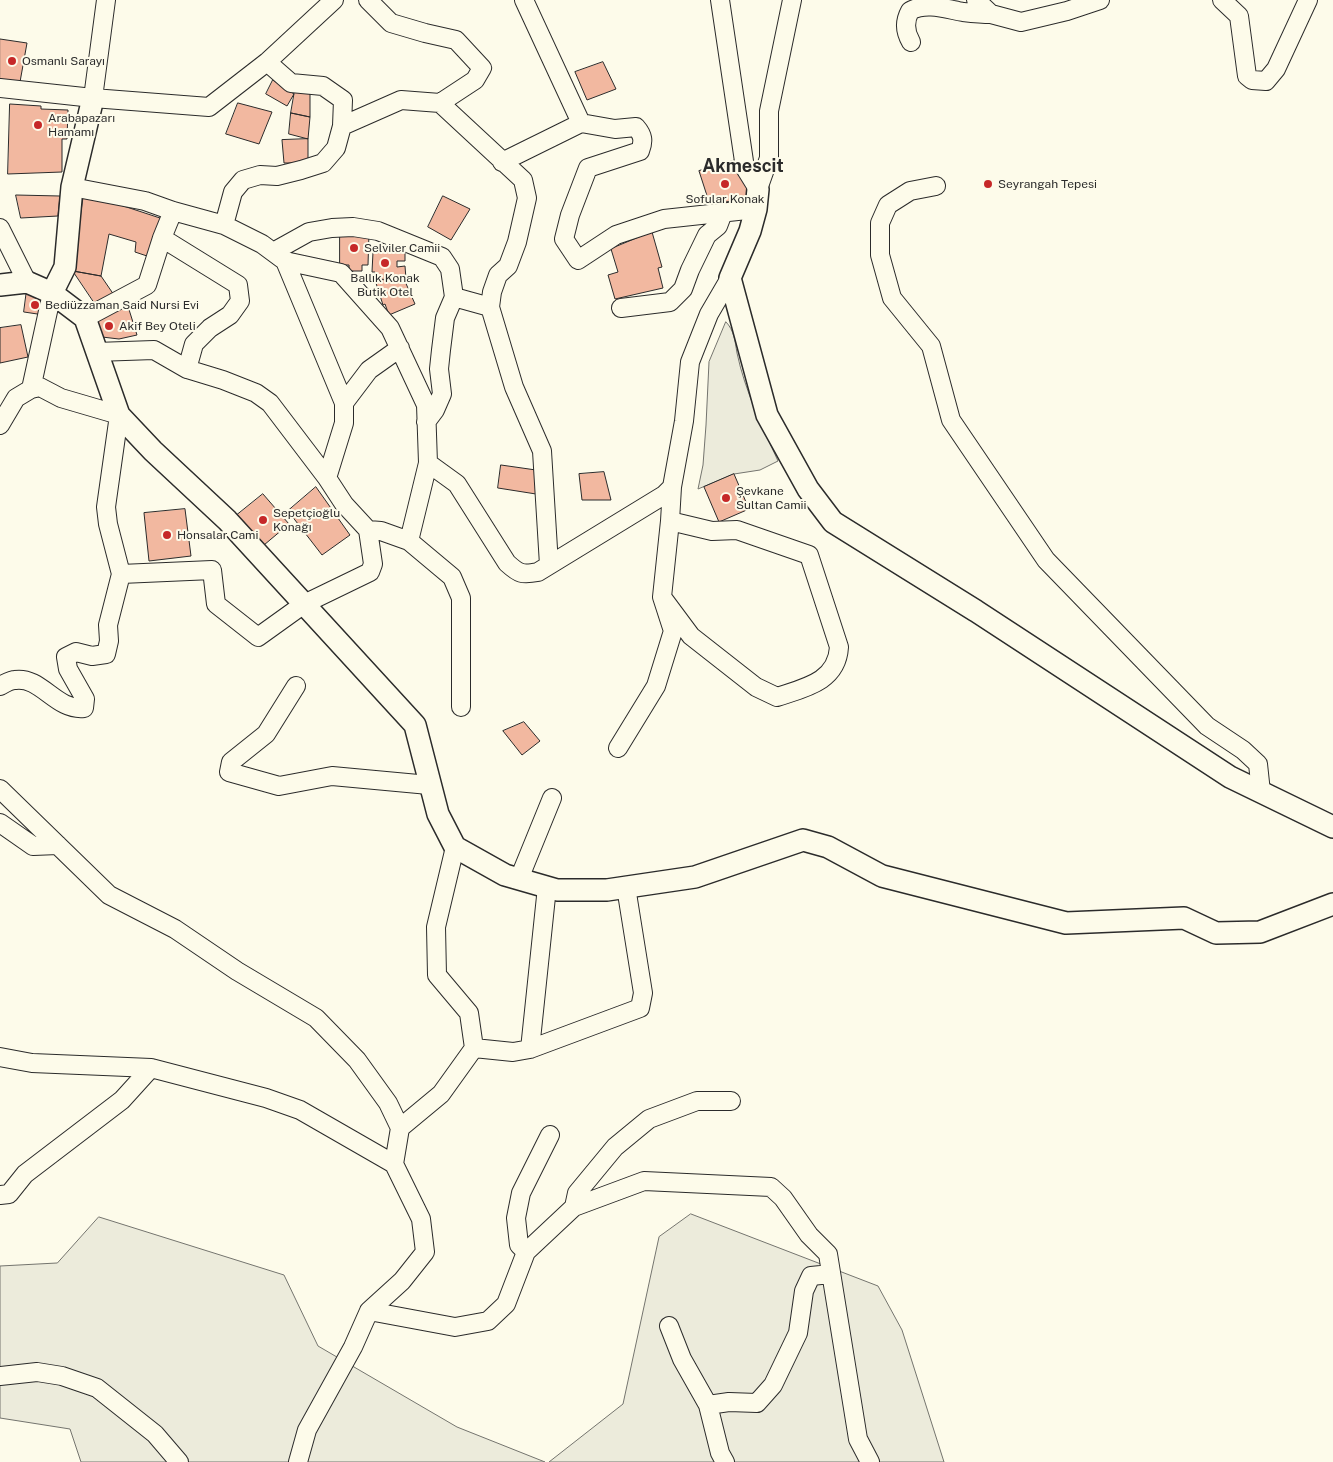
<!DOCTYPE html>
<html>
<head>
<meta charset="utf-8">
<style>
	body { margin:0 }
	canvas { display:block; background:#fdfbea }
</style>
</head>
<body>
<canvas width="1333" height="1462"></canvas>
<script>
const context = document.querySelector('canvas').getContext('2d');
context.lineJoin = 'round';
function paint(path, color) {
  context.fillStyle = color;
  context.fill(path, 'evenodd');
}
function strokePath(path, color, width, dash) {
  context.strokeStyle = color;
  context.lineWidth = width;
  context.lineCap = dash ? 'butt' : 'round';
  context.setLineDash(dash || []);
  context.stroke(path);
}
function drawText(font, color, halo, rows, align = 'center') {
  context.font = font + ' "Public Sans",sans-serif';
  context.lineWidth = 4;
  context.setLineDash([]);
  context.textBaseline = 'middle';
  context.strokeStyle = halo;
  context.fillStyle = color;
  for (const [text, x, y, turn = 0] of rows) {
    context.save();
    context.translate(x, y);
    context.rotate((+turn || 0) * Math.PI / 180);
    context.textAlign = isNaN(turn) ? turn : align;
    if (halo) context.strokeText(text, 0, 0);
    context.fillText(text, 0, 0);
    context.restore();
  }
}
const green = new Path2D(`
	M726,322C734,330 735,341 737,353C745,391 762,426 778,461L760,470L734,474L698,489L703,465L706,425L709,362Z
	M691,1214L878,1286L902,1330L944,1462H549L623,1404L659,1237Z
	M99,1217L284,1275L318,1346L457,1427L545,1462H81L70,1429L0,1418V1266L57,1263Z`);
paint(green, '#ecebdb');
strokePath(green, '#74746e', 1);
const building = new Path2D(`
	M0,39L27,43L20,82L0,79Z
	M603,62L616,89L587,100L575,72Z
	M273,80L294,94L287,106L266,94Z
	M295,90L310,92V117L291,113Z
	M238,103L272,112L259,144L226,134Z
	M10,104L41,106V109L68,110L67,139H62V172L8,174Z
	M291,113L310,117L308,139L289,134Z
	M308,139V163H284L282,140Z
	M739,159L752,197L710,205L699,171Z
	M84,193L163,219L150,257L135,252L136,242L109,234L101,276L73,271Z
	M16,195L60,196L58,216L21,218Z
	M443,196L470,209L451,240L428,227Z
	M340,231L369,232L368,265H362V271H349V265H340Z
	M652,232L662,267L658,268L663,288L615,299L608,275L618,272L611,249Z
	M405,250V261H397V267L405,266L406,279L375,280V272H372L373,252Z
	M73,271L101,276L114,295L98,308Z
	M404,279L415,304L389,315L385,304L383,305L375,280Z
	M27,289L44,297V315L24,312Z
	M126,300L137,335L119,339L102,337L95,317Z
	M21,325L28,357L0,363V328Z
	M501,465L536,470V494L498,488Z
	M604,472L611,500H582L579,474Z
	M734,474L749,509L719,522L704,487Z
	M316,487L350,535L322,555L288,511Z
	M263,494L289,524L264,545L237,515Z
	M185,509L191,556L149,561L144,513Z
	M524,722L540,741L522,755L503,731Z`);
paint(building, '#f2b8a0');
strokePath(building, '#2b2b2b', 1);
const minor = new Path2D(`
	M524,0L581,123L615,129L636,127C643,135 644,141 640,151L588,168L570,215L564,239L578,260L616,235L664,219L756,209
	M720,0L745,168L758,189
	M976,0L991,14L1021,22L1067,11L1100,0
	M1222,0L1239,16L1247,76L1252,80L1266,81L1276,69L1308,0
	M911,42C905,32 904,22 910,11C926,2 946,9 963,12C972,13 982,14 991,14
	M0,88L93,98L209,107L267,62L334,0
	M93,98L106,0
	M440,103L523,180L527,198L517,242L508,266L498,275L492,292L490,307
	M342,126L401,100L440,103L475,80L482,68L456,40L425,33L391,23L368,0
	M502,162L581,123
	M936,186L910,191L888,205L880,223V255L892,298L931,346L951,420L1046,560L1207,726L1243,750L1258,764L1261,792
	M72,187L145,201L173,211L224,225L262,244L285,261L341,273L390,328L426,405L428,463L457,484L507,563C519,574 522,575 538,572L664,495L672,487L684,421L690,362L709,314L730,278
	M758,189L769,158V111L792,0
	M224,225L233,192L243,180L260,175L277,176L301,170L323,163L336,148L342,126L343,100L323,86L291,83L267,62
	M0,228L27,282
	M162,238L238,285L240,301L230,315L210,328L194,344L187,369
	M273,252L309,232L332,228L353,227L378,231L442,257L450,269L454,297L445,318L441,350L439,369L442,394L435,410L426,422
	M454,297L490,307L514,387L542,451L549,565
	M621,308L670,302L683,289L690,270L707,235L718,226L723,213
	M85,318L147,285L162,238L173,211
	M96,352L154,350L187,369L223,380L256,393L270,403L327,478
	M344,403L369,370L400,348
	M0,425L16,398L31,389L52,293
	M368,530L381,531L409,541L452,577L461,598V707
	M409,541L428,463
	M121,574L212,570L216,604L258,637L304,604L370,572L373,564L368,530L344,504L327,478L344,423V403L285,261
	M662,597L691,636L756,687L777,697C804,688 837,682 839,647L809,555L737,530L712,531L670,521
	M0,686C4,684 10,680 15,680C41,676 56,711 84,708L85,699L68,669L66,657L76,652L92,656L106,654L109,641L108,625L121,574L108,524L106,507L119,415L61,398L40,387L31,389
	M296,686L266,734L231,762L229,772L279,786L332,776L429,785
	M618,748L656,686L673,631L662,597L670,521L672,487
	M0,789L109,895L175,929L237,971L316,1018L357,1060L388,1103L400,1128L394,1164L421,1219L425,1252L402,1281L369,1311L353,1347L307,1430L298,1462
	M0,823L33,846L58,845
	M519,879L552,798
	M474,1048L513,1052L530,1049L640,1008L643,993L626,887
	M530,1049L547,887
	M0,1057L32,1063L151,1068L266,1098L300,1110L394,1164
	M400,1128L441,1094L474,1048L469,1013L437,975L436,927L455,847
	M0,1195L9,1194L25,1174L122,1100L151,1068
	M574,1207L577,1193L615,1147L649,1119L697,1101H731
	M526,1252L519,1245L516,1218L521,1193L550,1135
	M369,1311L455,1327L488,1321L506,1304L526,1252L574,1207L644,1181L771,1187L783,1198L809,1235L828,1254L858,1439L870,1462
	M669,1326L682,1359L708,1405L720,1453L725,1462
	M0,1376L37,1372L62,1376L97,1388L155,1434L179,1462
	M708,1405L729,1402L757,1403L773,1385L798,1333L804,1291L811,1276L831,1274`);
const major = new Path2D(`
	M93,98L72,187L65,267L52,293L85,318L119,415L153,451L227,520L415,725L438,814L455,847L505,875L557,890H607L695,877L803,840L828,847L882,876L1066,923L1184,918L1216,933L1260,932L1333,904
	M758,189L756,209L750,231L730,278L767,415L808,489L833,522L976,611L1230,777L1333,827
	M0,285L27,282L52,293`);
strokePath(minor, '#2b2b2b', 20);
strokePath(major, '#2b2b2b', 24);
strokePath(minor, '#fdfbea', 18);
strokePath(major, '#fdfbea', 21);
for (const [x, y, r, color] of [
	[12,61,5,"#c62828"],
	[38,125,5,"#c62828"],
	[725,184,5,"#c62828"],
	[988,184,5,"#c62828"],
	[354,248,5,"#c62828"],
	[385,263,5,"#c62828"],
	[35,305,5,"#c62828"],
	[109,326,5,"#c62828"],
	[726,498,5,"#c62828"],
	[263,520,5,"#c62828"],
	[167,535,5,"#c62828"]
]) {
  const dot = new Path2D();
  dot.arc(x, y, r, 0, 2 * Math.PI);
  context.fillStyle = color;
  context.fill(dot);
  strokePath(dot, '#fdfbea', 2);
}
drawText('12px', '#2b2b2b', '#fdfbea', [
	["Osmanlı Sarayı",22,61],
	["Arabapazarı",48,118],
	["Hamamı",48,132],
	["Seyrangah Tepesi",998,184],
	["Sofular Konak",725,199,"center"],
	["Selviler Camii",364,248],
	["Ballık Konak",385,278,"center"],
	["Butik Otel",385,292,"center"],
	["Bediüzzaman Said Nursi Evi",45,305],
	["Akif Bey Oteli",119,326],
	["Şevkane",736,491],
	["Sultan Camii",736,505],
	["Sepetçioğlu",273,513],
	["Konağı",273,527],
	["Honsalar Cami",177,535]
], 'left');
drawText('bold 18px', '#2b2b2b', '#fdfbea', [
	["Akmescit",743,166]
]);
</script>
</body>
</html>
